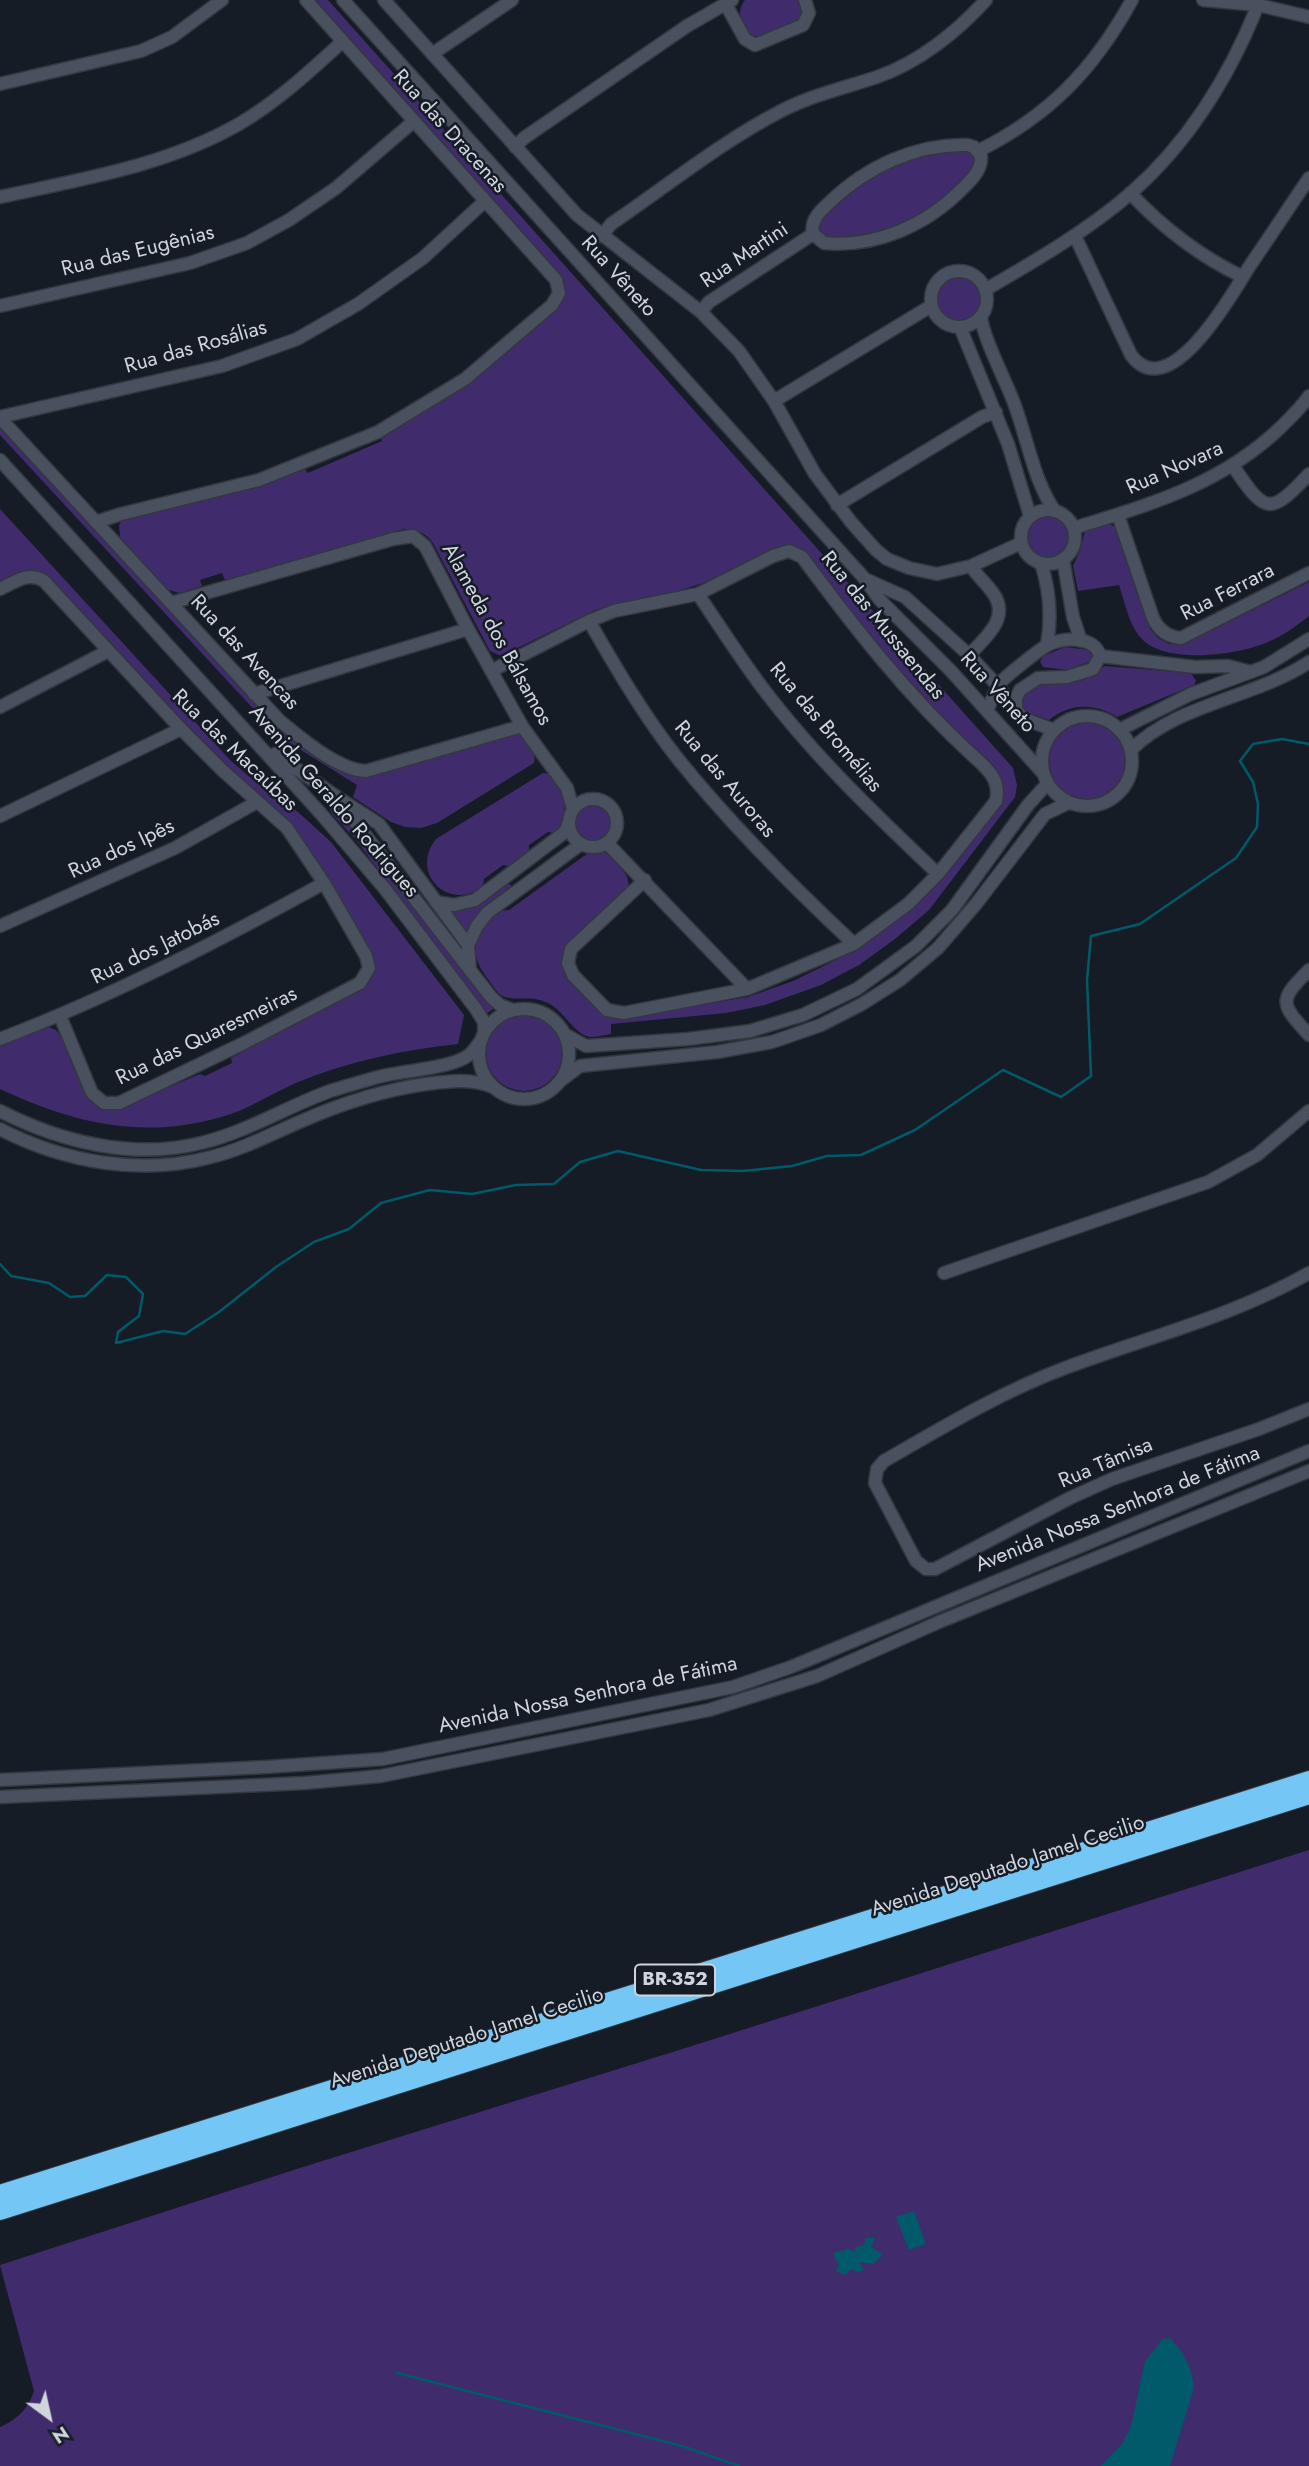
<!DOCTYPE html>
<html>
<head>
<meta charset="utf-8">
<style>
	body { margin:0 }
	#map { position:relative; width:1309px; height:2466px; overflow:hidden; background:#151c26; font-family:Jost,sans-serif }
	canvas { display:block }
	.north { position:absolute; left:14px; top:2382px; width:70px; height:70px; -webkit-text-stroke:5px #151c26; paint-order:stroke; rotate:147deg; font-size:19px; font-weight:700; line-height:28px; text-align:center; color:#d0d5dc }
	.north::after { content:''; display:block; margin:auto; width:24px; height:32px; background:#d0d5dc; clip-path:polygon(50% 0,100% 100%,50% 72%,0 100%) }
</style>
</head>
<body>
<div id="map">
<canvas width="1309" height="2466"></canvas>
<div class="north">N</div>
</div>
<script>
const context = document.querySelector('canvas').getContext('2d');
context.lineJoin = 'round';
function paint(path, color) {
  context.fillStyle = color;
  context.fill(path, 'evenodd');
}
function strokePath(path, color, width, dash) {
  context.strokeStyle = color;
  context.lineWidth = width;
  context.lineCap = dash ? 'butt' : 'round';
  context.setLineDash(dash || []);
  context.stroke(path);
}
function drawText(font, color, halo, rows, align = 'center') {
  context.font = font + ' Jost,sans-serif';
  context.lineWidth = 5;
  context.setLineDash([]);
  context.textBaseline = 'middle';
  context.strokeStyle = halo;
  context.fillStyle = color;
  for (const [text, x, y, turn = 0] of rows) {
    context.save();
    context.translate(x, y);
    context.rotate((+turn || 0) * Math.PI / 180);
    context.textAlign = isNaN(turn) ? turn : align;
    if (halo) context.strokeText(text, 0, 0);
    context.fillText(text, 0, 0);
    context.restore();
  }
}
paint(new Path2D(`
	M314,0H328L1013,768L1017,785L1015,797L929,910L895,939L859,965L821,985L765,1005L726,1013L611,1024V1034C604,1035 596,1037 590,1037C575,1035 563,1010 548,1003C531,995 518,1001 505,997C498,995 494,987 490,982C467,952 472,936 497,911L509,910L591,851H602L611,855L627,876L629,886L567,944L562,955L563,966L625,1017L748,997L793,981L836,960L878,933L1002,797L1003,785L998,772L935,713L884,656L809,556C800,547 790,544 778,548L709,581L672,593L595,610L501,656L490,651L433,543C426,533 417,529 404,529L225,580L222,573L200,580L202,586L179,593L166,589L120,537L119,525L123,518L275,480L305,469L308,473L382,441L380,435L553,309L558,274Z
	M745,0H801C801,4 803,7 803,11C802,23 766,39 756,36C741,33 735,11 745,0Z
	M967,150L976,158C974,173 962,182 951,192C909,227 880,237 825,238L817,229C818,219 829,210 836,203C873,169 918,152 967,150Z
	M937 299a22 22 0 1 1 44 0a22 22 0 1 1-44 0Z
	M0,425L278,724L344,770L517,733C527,738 537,752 534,763L437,823L421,828L405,827L391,822L353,797L357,785L285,740L272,729L0,435Z
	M0,509L231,761L258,784L298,812L331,842L464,1015L458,1044C403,1050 350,1061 298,1082C272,1093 248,1110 221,1117C142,1140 73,1123 0,1089V1043L49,1027L56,1030L61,1036L91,1102L100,1108L116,1109L200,1074L205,1076L232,1063L231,1058L360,989C372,980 373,971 371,957L310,852L293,828L214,755L47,576L31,571L0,584Z
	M1027 537a21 21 0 1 1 42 0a21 21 0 1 1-42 0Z
	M1108,523L1117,528L1150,629L1158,638L1169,644L1188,642L1309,582V616C1296,626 1283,636 1268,642C1239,655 1166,665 1142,639C1129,626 1125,602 1119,585L1078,591L1073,566L1080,550L1085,531Z
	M1065,647L1089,650L1092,654L1091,661L1066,670L1043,667L1040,662L1043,656Z
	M1105,666L1191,673L1196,681L1194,685L1117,717C1095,703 1070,703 1049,720L1025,712L1020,707V693L1042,682L1066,684L1083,680Z
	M1049 761a38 38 0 1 1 76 0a38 38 0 1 1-76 0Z
	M543,773L550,774C563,790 568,792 564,814C562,823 563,827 554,833L548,832L529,845V853L510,866L503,865L484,879L483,886C449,913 409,873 436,839Z
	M333,804H338L496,1007L486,1014L356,840L332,814L330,809Z
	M574 823a19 19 0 1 1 38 0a19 19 0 1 1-38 0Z
	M506,883L511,885V889L477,915L467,932L449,908Z
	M486 1053a38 38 0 1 1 76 0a38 38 0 1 1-76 0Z
	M1309,1850V2466H0V2427C18,2419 28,2409 34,2391L0,2265L303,2167L692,2046Z`), '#402c6d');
paint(new Path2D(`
	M914,2211L926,2244L909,2250L896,2217Z
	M865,2238H875L871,2247L883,2254L873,2264L859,2262L864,2270L858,2272L850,2269L846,2275L836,2271L839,2266L833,2253L848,2249L857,2253L854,2249L865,2244Z
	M1170,2338C1183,2351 1192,2368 1194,2387L1170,2466H1101L1122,2444L1131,2427L1145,2361L1163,2339Z`), '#005a69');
strokePath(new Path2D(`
	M0,1264L11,1276L49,1283L70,1297L85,1296L107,1275L126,1277L143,1294L139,1316L118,1332L116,1343L163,1331L185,1334L219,1312L276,1267L314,1242L349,1229L381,1203L430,1190L472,1194L516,1185L554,1184L580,1162L618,1151L701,1170L743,1171L792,1166L827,1156L861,1155L915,1130L1003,1070L1061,1097L1091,1076L1087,980L1091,936L1140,924L1236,858L1257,827L1258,804L1253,782L1240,761L1253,744L1282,739L1309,744
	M397,2373L682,2446L739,2466`), '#005a69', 2.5);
const minor = new Path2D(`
	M343,0L865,579L879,599L951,671L1042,772
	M384,0L577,215L701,312L739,351L774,401L815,474L851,522L876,550L887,559L909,568L937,574L971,566L1021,543
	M1203,0L1258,5L1309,17
	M725,3L745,39L755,45L803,25L809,13L805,0
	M432,54L512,0
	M0,84L141,51L172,37L222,0
	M968,145L974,147L981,156C982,170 972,179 963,188C927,225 876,248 824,243L813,234C810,220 820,211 830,202C866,167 917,143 968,145Z
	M515,147L524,138L687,26L732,0
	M978,151C1049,116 1094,69 1132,0
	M1130,193C1163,228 1199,256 1243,277
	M0,197C81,179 166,166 239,124C277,102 310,71 343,41
	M602,236L611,224C667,186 721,142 781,111C812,95 844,88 877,77C918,63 957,32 986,0
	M1075,236L1131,355C1170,408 1235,289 1251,264C1271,235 1290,206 1309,178
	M931 299a28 28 0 1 1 56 0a28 28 0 1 1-56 0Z
	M985,290C1035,261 1087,231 1131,193C1189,142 1230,75 1258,5
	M0,306L190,263L247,243L289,220L336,188L414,121
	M701,312L709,302L813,234
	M981,316C982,336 1006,381 1014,403C1027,437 1034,482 1055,511
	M960,327L1008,444L1030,516
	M774,401L931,306
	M0,417L222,366L297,339L358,304L423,258L485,201
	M0,418L280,721C302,739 338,770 366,771L522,726
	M0,460L323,816L385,889L476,1009L484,1022V1033
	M1233,466C1265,513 1269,517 1309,474
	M837,505L982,417L996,412
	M1021 537a27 27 0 1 1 54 0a27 27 0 1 1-54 0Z
	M1118,515L1153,618C1159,631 1168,637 1181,638L1309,573
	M96,522L121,514L259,480L378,432L465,379L552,305L559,293L556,280L306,0
	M1074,528C1151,504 1220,485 1280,428C1290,418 1301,408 1309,396
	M1063,559L1073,617L1081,641
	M1041,563C1050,591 1052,617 1047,645
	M865,579L905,597L969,655L998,686L1020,715L1027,720L1054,730
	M0,589C15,582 28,571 44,581L181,729L222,770L287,828L324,883L366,956L369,968L360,983L244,1043L119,1103H104L92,1093L60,1016
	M698,594C721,628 743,663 768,695C819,761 878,817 938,874
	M171,603L393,539L413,536L425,546L468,629L522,726L567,788L573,809
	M589,621C616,668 644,716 678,759C732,826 792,886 854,944
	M969,655C985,638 1011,618 993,593C986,583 977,576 971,566
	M1100,656L1195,667L1228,666L1251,672
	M491,671L589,621L614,611L698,594L773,556L789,551L802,557C854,627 906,694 970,753C986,768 1001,778 996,801L938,874L908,904L854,944L747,989L624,1013L607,1010L573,975L568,963L571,949L645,880
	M254,694L468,629
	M0,707L108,651
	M987,711C991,702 995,690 1001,682C1006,676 1041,648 1048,645C1064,637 1095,636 1100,656L1093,669L1067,677L1038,678L1020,690L1016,698V707
	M1042 761a45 45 0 1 1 90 0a45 45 0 1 1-90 0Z
	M1119,730L1191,694L1264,667L1309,639
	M1131,750C1176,704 1255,698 1309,662
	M275,754L337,797L379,824L468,945L470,970
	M569 823a24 24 0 1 1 48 0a24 24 0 1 1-48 0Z
	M342,805L491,997L500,1005L513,1010
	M0,816L181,729
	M607,843L747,989
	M436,902L454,905L475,900L565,832L569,822
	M0,926L175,848L257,802
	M468,945L477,926L487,913L581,844
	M1309,970C1278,1001 1280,1003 1309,1035
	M479 1054a45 45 0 1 1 90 0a45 45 0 1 1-90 0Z
	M566,1035L586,1046L688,1039L750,1031L803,1015L857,989L916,946L952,910L1028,805L1047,784
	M0,1039C112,996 219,941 324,883
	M560,1081L580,1066L717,1052L772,1042L821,1025L862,1004L900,980L938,948L976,904L1045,814L1068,803
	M0,1111C61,1142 133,1160 201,1143C247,1132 286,1107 330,1091C343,1087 357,1083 371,1079C397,1070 449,1070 469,1055C474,1051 478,1044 482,1039
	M0,1129C64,1162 140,1176 211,1157C244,1149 273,1133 304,1120C343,1103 384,1090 426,1084C450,1081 471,1078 493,1087
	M944,1273L1208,1182L1257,1155L1309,1111
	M1309,1273C1232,1317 1147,1337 1065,1368C1001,1392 943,1427 884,1461L877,1469L875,1483L916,1561L926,1569H935L1070,1498L1112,1479L1259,1429L1309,1409
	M0,1780L266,1767L383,1759L733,1687L791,1667L1309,1451
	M0,1797L305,1783L381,1776L709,1710L817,1676L939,1622L1309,1471`);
const highway = new Path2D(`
	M0,2194L1309,1780
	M0,2211L1309,1795`);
strokePath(minor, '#333840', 15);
strokePath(highway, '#333840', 20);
strokePath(minor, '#48515d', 12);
strokePath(highway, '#74c7f4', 18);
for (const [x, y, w] of [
	[675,1980,80]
]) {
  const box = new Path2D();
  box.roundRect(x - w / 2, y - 15.5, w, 31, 5);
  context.fillStyle = '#151c26';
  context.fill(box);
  strokePath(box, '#d0d5dc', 2);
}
drawText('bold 19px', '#d0d5dc', null, [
	["BR-352",675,1980]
]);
drawText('21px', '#d0d5dc', '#151c26', [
	["Rua das Dracenas",449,132,48],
	["Rua das Eugênias",138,252,-14],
	["Rua Martini",745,256,-34],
	["Rua Vêneto",618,277,48],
	["Rua das Rosálias",196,348,-16],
	["Rua Novara",1175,469,-24],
	["Rua Ferrara",1228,593,-27],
	["Rua das Mussaendas",882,626,51],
	["Alameda dos Bálsamos",496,635,61],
	["Rua das Avencas",244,653,47],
	["Rua Vêneto",997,693,48],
	["Rua das Bromélias",825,728,50],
	["Rua das Macaúbas",234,751,44],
	["Rua das Auroras",724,780,50],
	["Avenida Geraldo Rodrigues",333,802,49],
	["Rua dos Ipês",122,850,-25],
	["Rua dos Jatobás",156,949,-26],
	["Rua das Quaresmeiras",207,1037,-26],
	["Rua Tâmisa",1106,1464,-23],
	["Avenida Nossa Senhora de Fátima",1118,1510,-22],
	["Avenida Nossa Senhora de Fátima",588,1696,-12],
	["Avenida Deputado Jamel Cecilio",1008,1867,-18],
	["Avenida Deputado Jamel Cecilio",467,2039,-18]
]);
</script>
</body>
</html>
